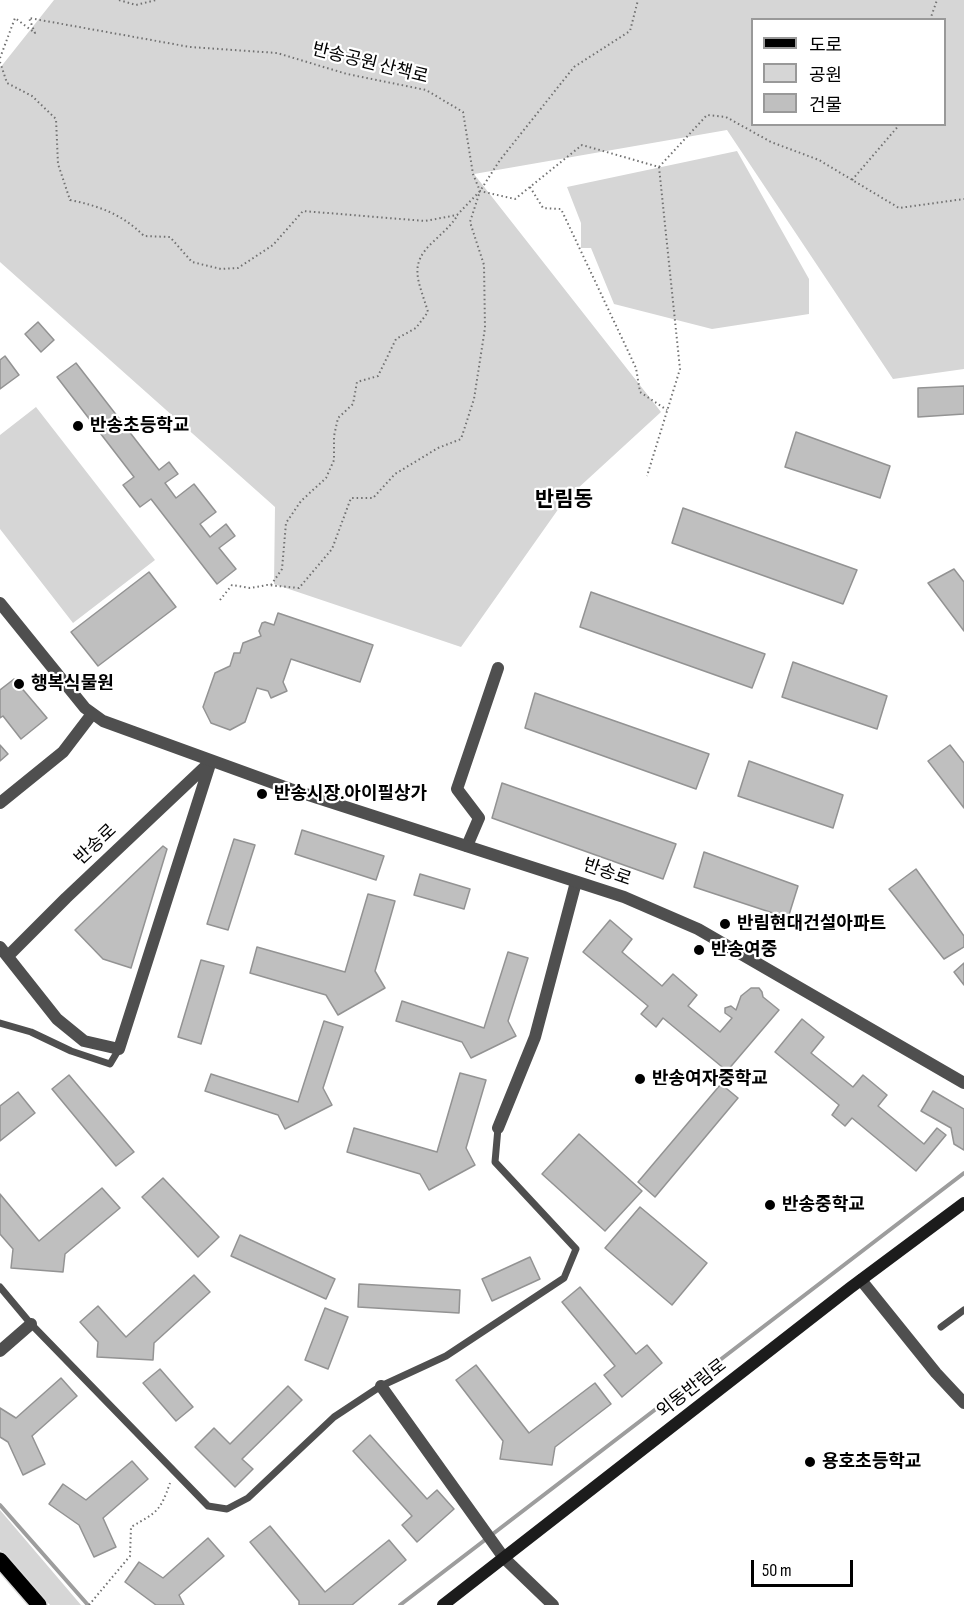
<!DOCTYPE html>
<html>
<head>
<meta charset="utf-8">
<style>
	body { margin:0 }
	#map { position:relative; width:964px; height:1605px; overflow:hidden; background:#fff; font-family:"Sofia Sans Condensed","Noto Sans KR",sans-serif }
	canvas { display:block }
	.legend { position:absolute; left:751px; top:18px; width:195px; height:108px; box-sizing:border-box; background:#fff; border:2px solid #999; margin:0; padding:8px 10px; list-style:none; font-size:18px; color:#000 }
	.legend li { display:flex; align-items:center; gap:12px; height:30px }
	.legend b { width:30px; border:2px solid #999 }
	.scale { position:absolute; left:751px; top:1560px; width:102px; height:27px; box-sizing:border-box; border:3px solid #000; border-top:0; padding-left:8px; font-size:18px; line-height:21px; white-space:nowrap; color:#000; -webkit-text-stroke:4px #fff; paint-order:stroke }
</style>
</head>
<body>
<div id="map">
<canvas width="964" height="1605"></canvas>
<ul class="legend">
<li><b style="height:8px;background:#000"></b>도로</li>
<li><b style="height:16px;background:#d6d6d6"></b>공원</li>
<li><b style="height:16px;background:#bfbfbf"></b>건물</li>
</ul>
<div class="scale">50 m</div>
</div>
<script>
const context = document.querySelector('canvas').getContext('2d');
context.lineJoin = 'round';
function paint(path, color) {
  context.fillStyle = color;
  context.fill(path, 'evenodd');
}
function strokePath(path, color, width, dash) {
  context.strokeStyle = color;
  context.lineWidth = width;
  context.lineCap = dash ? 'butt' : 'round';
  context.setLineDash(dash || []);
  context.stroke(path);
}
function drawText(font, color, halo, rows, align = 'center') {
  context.font = font + ' "Sofia Sans Condensed","Noto Sans KR",sans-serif';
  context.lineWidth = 4.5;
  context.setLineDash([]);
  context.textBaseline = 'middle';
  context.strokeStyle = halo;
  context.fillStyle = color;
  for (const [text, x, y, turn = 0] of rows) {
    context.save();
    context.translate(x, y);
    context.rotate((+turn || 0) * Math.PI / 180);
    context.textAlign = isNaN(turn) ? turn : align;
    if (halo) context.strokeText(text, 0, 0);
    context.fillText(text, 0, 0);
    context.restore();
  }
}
paint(new Path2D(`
	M54,0H964V369L893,379L727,130L474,174L661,412L564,501L461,647L274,584L275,507L0,262V68ZM752,20H944V124H752Z
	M737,151L809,279V314L712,329L614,304L591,248H581V223L567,187Z
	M36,407L155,560L73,623L0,529V435Z
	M0,1510L81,1605H50L0,1550Z`), '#d6d6d6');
strokePath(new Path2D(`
	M0,1505L88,1605
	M400,1605L964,1173`), '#9d9d9d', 4);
const building = new Path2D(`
	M38,322L54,340L41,352L25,334Z
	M5,356L19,375L0,389V360Z
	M76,363L159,470L169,462L178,474L165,483L176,498L194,484L216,512L200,524L210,537L226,524L235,536L219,548L236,569L217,584L151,499L140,507L123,485L134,477L57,377Z
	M964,386V414L918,417V388Z
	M796,432L890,466L880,498L785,467Z
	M683,508L857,570L843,604L672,543Z
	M954,569L964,582V631L928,583Z
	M149,572L176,607L98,666L71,632Z
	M591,592L765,654L752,688L580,627Z
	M278,613L373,645L360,682L291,659L283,682L287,691L271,698L268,691L257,688L245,722L230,730L211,723L203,707L215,673L230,666L234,653H240L243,643L261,636L259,631L262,623L265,622L274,625Z
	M793,662L887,696L877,729L782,697Z
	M14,679L47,718L21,739L3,716L0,718V690Z
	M535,693L709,754L696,789L525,728Z
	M0,745L8,754L0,761Z
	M950,745L964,763V808L928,761Z
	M749,761L843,795L833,828L738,796Z
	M502,783L676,844L663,879L492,818Z
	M302,830L384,856L376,880L295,854Z
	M234,839L255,845L228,930L207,924Z
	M163,846L167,849L131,968L103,959L75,930Z
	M704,852L798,886L788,918L694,887Z
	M916,869L964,936V947L944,959L889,889Z
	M420,874L470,889L464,909L414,895Z
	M368,894L395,901L375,971L385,988L338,1015L326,995L250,973L257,947L345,972Z
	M610,920L632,939L622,952L662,986L673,974L697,995L688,1006L720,1032L732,1018L725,1013V1008L731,1006L736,1010L741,996L751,988H759L762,992L763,997L779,1010L727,1071L663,1018L656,1027L641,1014L648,1006L583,952Z
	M508,952L528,958L508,1021L516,1036L471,1058L462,1042L396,1021L402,1001L484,1028Z
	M201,960L224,966L201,1044L178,1037Z
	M964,963V985L954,972Z
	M802,1019L824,1037L811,1053L853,1087L863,1075L887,1095L878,1106L924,1144L937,1128L946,1135L916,1171L852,1118L845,1126L832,1115L839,1105L775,1052Z
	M324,1021L343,1027L323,1088L332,1105L285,1129L278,1115L205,1091L211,1074L298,1102Z
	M460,1073L486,1080L466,1148L475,1165L429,1190L420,1174L347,1152L354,1128L437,1152Z
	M69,1075L134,1152L116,1166L52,1089Z
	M721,1084L738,1098L655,1197L638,1182Z
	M933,1091L964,1109V1150L954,1144L951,1128L921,1111Z
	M18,1092L35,1113L0,1141V1106Z
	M579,1134L642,1191L605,1231L542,1174Z
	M163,1178L219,1237L198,1257L142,1197Z
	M102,1188L120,1208L65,1254L63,1272L11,1268L13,1249L0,1234V1194L39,1241Z
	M640,1207L707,1263L672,1305L605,1248Z
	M240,1235L335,1279L326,1299L231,1256Z
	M530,1257L540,1279L492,1301L482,1279Z
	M194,1275L210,1292L154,1343L153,1360L97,1357L98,1342L80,1322L98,1306L126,1337Z
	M359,1284L460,1290L459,1313L358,1307Z
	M580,1287L636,1354L647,1345L662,1363L622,1397L604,1375L615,1366L562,1302Z
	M325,1308L348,1317L328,1369L305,1360Z
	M476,1365L529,1433L595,1383L611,1404L555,1447L552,1465L500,1459L503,1441L456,1380Z
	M160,1369L193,1407L176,1421L143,1383Z
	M61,1378L77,1396L32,1436L45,1464L23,1475L8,1442L0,1437V1408L16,1418Z
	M288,1386L302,1400L242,1459L253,1469L235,1487L195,1447L214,1428L230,1444Z
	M370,1435L427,1499L437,1490L454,1509L417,1542L402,1525L412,1516L353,1451Z
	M132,1461L148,1479L103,1518L116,1547L94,1557L79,1525L49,1504L63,1484L86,1500Z
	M270,1526L325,1592L389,1540L406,1560L352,1605H299V1601L250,1542Z
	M208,1538L224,1556L179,1595L184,1605H156L125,1582L139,1562L163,1578Z`);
paint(building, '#bfbfbf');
strokePath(building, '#939393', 1.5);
const primary = new Path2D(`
	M0,1560L39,1605`);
strokePath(primary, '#dbdbdb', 18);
strokePath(new Path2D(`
	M119,0L136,5L156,0
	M930,20L937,0
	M0,58L15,18L35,33L29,18L190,47L277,53L347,74L426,90L463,112L473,174L480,191L515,199L582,145L659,167L680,369L647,476
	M0,62L7,83L32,96L56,119L58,164L70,200C99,206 122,214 144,236L170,237L192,262L221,269L238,268L273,245L303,211L425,221L457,215L480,191L500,160L574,67L630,31L638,0
	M659,167L707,115L726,117L771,142L819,160L899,208L964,199
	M852,180L900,124
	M530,187L543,208L561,209L636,368L640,392L667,410
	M271,585L282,569L286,523L301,501L326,478L334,460V436L338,418L353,404L357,382L378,376L396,339L416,328L428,312C419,281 407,265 434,241C442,233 451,226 457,216
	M220,600L232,585L250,588L267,585L299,588L332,549L351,498H373L395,474L438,448L461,439L474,399L485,328L484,265L470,222L480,191
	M89,1605L130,1556L131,1527C157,1512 160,1512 170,1483`), '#717171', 2, [1.5, 3]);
strokePath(new Path2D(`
	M0,1023L31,1032L71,1051L110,1064L119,1049
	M0,1287L31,1324L208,1506L227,1509L248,1498L334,1417L381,1386L446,1356L564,1278L576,1249L495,1162L498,1128
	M941,1327L964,1310`), '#4f4f4f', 7);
strokePath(new Path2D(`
	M0,803L63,752L92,714
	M467,846L479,818L457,789L498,668
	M0,947L57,1019L84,1041L119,1049L211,761
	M8,956L66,898L210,762
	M498,1128L535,1037L576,882
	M861,1280L936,1373L964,1403
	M0,1351L31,1324
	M381,1386L504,1558`), '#4f4f4f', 12);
strokePath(new Path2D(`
	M0,603L85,708L103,721L290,789L624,897L698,929L964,1083
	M504,1558L553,1605`), '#4f4f4f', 12);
strokePath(new Path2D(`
	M443,1605L850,1288L964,1203`), '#1c1c1c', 12);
strokePath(primary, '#000', 15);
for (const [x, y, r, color] of [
	[78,426,6,"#000"],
	[19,684,6,"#000"],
	[262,794,6,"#000"],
	[725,924,6,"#000"],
	[699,950,6,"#000"],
	[640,1079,6,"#000"],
	[770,1205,6,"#000"],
	[810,1462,6,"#000"]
]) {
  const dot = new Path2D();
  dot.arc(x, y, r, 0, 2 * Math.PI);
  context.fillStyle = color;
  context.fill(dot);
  strokePath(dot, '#fff', 2);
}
drawText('18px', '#000', '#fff', [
	["반송공원 산책로",370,64,14],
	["반송로",96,845,-43],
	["반송로",607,873,19],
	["외동반림로",692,1389,-38]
]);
drawText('bold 18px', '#000', '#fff', [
	["반송초등학교",90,426],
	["행복식물원",31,684],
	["반송시장.아이필상가",274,794],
	["반림현대건설아파트",737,924],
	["반송여중",711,950],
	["반송여자중학교",652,1079],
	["반송중학교",782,1205],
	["용호초등학교",822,1462]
], 'left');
drawText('bold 21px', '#000', '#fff', [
	["반림동",564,501]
]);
</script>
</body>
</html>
